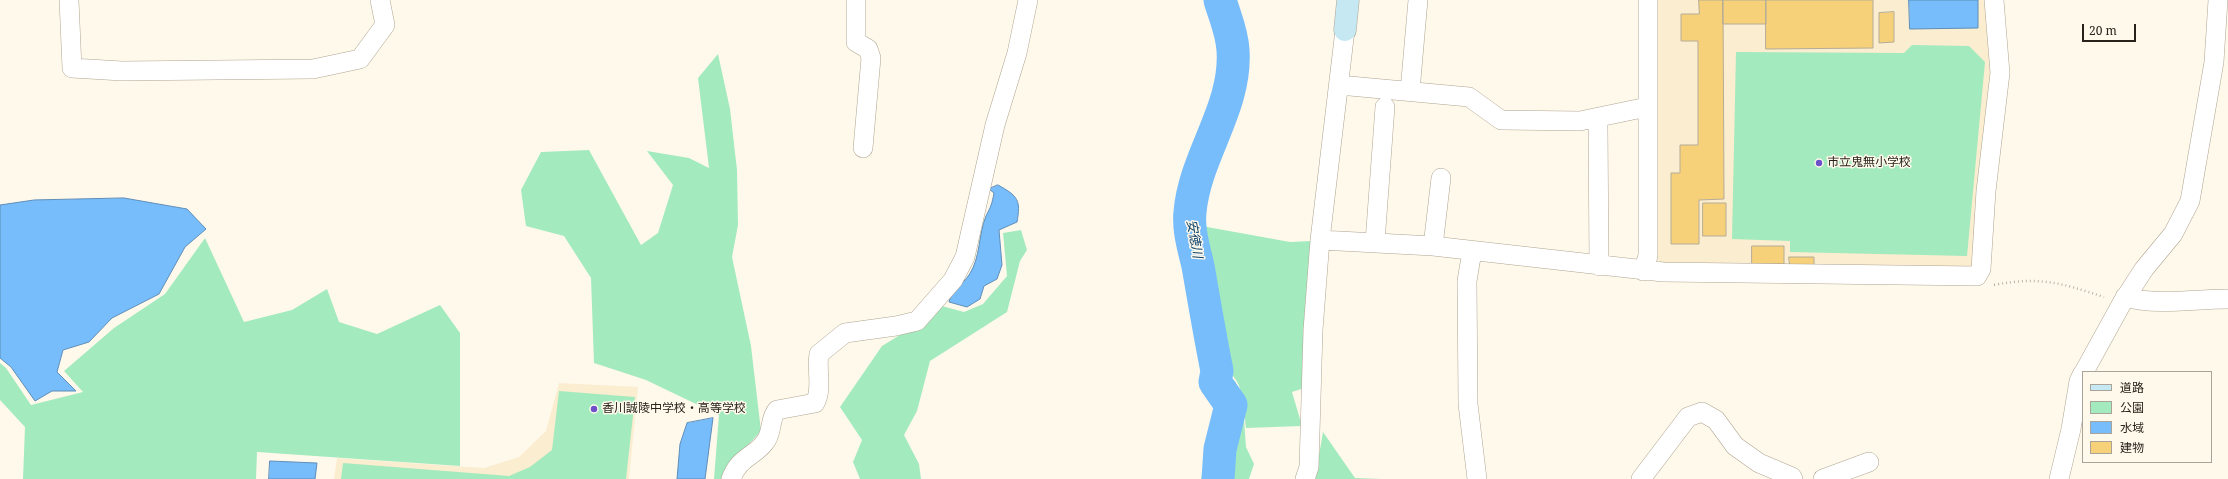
<!DOCTYPE html>
<html>
<head>
<meta charset="utf-8">
<style>
	body { margin:0 }
	#map { position:relative; width:2228px; height:479px; overflow:hidden; background:#fff9ec; font-family:"Noto Serif","Noto Sans JP",serif }
	canvas { display:block }
	.legend { position:absolute; left:2082px; top:371px; width:130px; height:92px; box-sizing:border-box; background:#fff9ec; border:1px solid #a9a398; margin:0; padding:5px 7px; list-style:none; font-size:12px; color:#27231b }
	.legend li { display:flex; align-items:center; gap:8px; height:20px }
	.legend b { width:20px; border:1px solid #a9a398 }
	.scale { position:absolute; left:2082px; top:24px; width:54px; height:18px; box-sizing:border-box; border:2px solid #27231b; border-top:0; padding-left:5px; font-size:12px; line-height:14px; white-space:nowrap; color:#27231b; -webkit-text-stroke:3px #fff9ec; paint-order:stroke }
</style>
</head>
<body>
<div id="map">
<canvas width="2228" height="479"></canvas>
<ul class="legend">
<li><b style="height:5px;background:#c5e8f3"></b>道路</li>
<li><b style="height:11px;background:#a3eabe"></b>公園</li>
<li><b style="height:11px;background:#77bcfb"></b>水域</li>
<li><b style="height:11px;background:#f7d17a"></b>建物</li>
</ul>
<div class="scale">20 m</div>
</div>
<script>
const context = document.querySelector('canvas').getContext('2d');
context.lineJoin = 'round';
function paint(path, color) {
  context.fillStyle = color;
  context.fill(path, 'evenodd');
}
function strokePath(path, color, width, dash) {
  context.strokeStyle = color;
  context.lineWidth = width;
  context.lineCap = dash ? 'butt' : 'round';
  context.setLineDash(dash || []);
  context.stroke(path);
}
function drawText(font, color, halo, rows, align = 'center') {
  context.font = font + ' "Noto Serif","Noto Sans JP",serif';
  context.lineWidth = 3;
  context.setLineDash([]);
  context.textBaseline = 'middle';
  context.strokeStyle = halo;
  context.fillStyle = color;
  for (const [text, x, y, turn = 0] of rows) {
    context.save();
    context.translate(x, y);
    context.rotate((+turn || 0) * Math.PI / 180);
    context.textAlign = isNaN(turn) ? turn : align;
    if (halo) context.strokeText(text, 0, 0);
    context.fillText(text, 0, 0);
    context.restore();
  }
}
paint(new Path2D(`
	M1658,0H1987L1991,75L1977,263L1968,270L1664,268L1656,256Z
	M559,383L638,387L629,479H334L337,458L484,468L519,457L546,431Z`), '#faedd0');
paint(new Path2D(`
	M1912,45L1969,46L1985,62L1967,256L1790,252V241L1732,239L1736,52L1904,53Z
	M718,54L730,109L737,170L738,225L732,257L751,346L761,431L744,449L727,479H714L719,415L646,380L594,363L591,278L564,236L526,226L521,190L541,152L589,150L641,245L658,233L673,185L647,151L689,158L709,168L698,78Z
	M1196,225L1290,242L1311,241L1304,388L1292,392L1302,426L1246,428C1243,407 1245,375 1220,368Z
	M1021,230L1027,250L1020,261L1007,312L930,361L917,411L904,435L919,464L921,479H860L853,462L862,440L840,407L882,346L921,322L938,305L964,312L983,304L1007,276L1003,233Z
	M205,238L244,322L292,310L327,289L339,322L377,334L440,305L460,333V466L257,452L256,479H23L25,427L0,400V363L6,368L31,405L83,392L64,371L114,328L165,294Z
	M1222,377L1235,381L1244,419L1246,447L1254,464L1249,479H1201L1211,445L1214,404Z
	M559,391L635,397L626,479H341L343,463L509,476L530,467L552,450Z
	M1323,432L1355,478L1382,479H1315Z`), '#a3eabe');
const water = new Path2D(`
	M1909,0H1978V28L1910,29Z
	M998,185C1018,196 1021,200 1017,222L999,230L1002,265L997,279L984,286L980,299L967,307L949,302C952,290 962,285 969,275C981,257 978,235 986,216C991,206 992,204 994,193L989,189Z
	M124,198L187,209L206,229L185,247L159,294L112,318L89,342L63,350L57,372L76,391H52L35,401L11,367L0,358V205L34,200Z
	M713,418L705,479H677L680,444L687,423Z
	M270,461L317,463L315,479H269Z`);
paint(water, '#77bcfb');
strokePath(water, '#5f8eb8', 1);
strokePath(new Path2D(`
	M1218,479L1220,449L1231,405L1215,382L1217,371C1210,336 1204,301 1198,266C1194,249 1188,230 1190,212C1195,155 1237,108 1233,50C1232,32 1225,17 1220,0`), '#77bcfb', 33);
const building = new Path2D(`
	M1699,0H1723L1724,199L1699,200V244H1671V173H1680V145H1698V41H1681V14H1699Z
	M1723,0H1766V24H1723Z
	M1766,0H1873V48L1766,49Z
	M1894,12V42L1879,43V13Z
	M1703,203H1726V236H1703Z
	M1752,246H1784V264H1752Z
	M1789,257H1814V265H1790Z`);
paint(building, '#f7d17a');
strokePath(building, '#b5ac97', 1);
const street = new Path2D(`
	M69,0L72,68L122,71L313,69L360,59L385,25L380,0
	M856,0V42L868,49L871,58L863,148
	M1339,85L1469,97L1501,120L1580,121L1647,107
	M1410,91L1418,0
	M1598,125L1599,266
	M1320,240L1433,246L1663,272L1977,276L1981,269L1986,191L2000,73L1994,0
	M1375,242L1385,107
	M1433,246L1441,178
	M1472,251L1467,281L1468,404L1477,479
	M1643,271L1648,256V0
	M2125,297C2159,306 2193,299 2228,299
	M2084,372L2122,303L2144,269L2173,234L2190,201L2214,62L2218,0
	M731,479C739,457 754,457 765,442C773,433 769,419 777,410L815,403C823,389 816,370 819,354L845,333L896,326L917,321L953,280L965,257L995,125L1017,53L1028,0
	M1305,479L1309,467L1313,330L1320,240L1345,30
	M1641,479L1688,417L1702,412L1716,420L1735,446L1759,463L1792,477L1793,479
	M1823,479L1869,462
	M2059,479L2071,429L2079,381L2083,373`);
const secondary = new Path2D(`
	M1345,30L1348,0`);
strokePath(street, '#afa591', 20);
strokePath(secondary, '#afa591', 23);
strokePath(new Path2D(`
	M1994,285C2040,276 2061,283 2104,297`), '#b9b4a8', 2.5, [1, 3]);
strokePath(street, '#fff', 19);
strokePath(secondary, '#c5e8f3', 22);
for (const [x, y, r, color] of [
	[1819,163,4,"#6d51ca"],
	[594,409,4,"#6d51ca"]
]) {
  const dot = new Path2D();
  dot.arc(x, y, r, 0, 2 * Math.PI);
  context.fillStyle = color;
  context.fill(dot);
  strokePath(dot, '#fff9ec', 1.5);
}
drawText('12px', '#27231b', '#fff9ec', [
	["市立鬼無小学校",1827,163],
	["香川誠陵中学校・高等学校",602,409]
], 'left');
drawText('italic 13px', '#083e66', '#fff9ec', [
	["安徳川",1194,239,80]
]);
</script>
</body>
</html>
